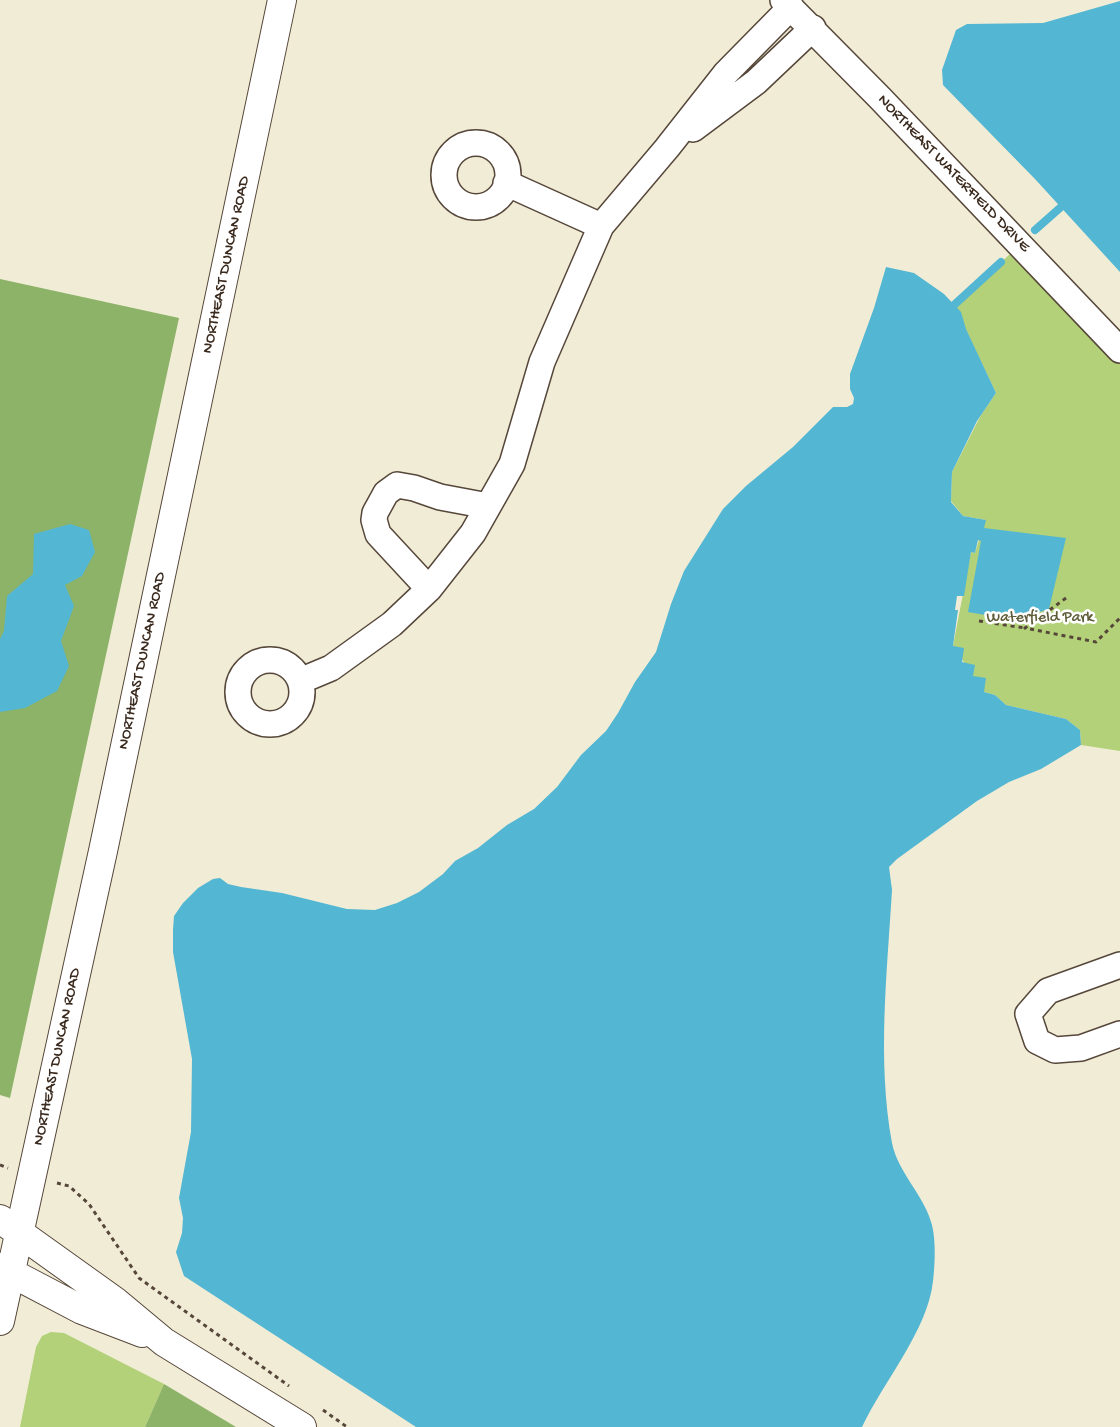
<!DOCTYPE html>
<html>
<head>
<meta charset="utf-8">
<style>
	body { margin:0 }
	canvas { display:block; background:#f1ecd6 }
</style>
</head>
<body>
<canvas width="1120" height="1427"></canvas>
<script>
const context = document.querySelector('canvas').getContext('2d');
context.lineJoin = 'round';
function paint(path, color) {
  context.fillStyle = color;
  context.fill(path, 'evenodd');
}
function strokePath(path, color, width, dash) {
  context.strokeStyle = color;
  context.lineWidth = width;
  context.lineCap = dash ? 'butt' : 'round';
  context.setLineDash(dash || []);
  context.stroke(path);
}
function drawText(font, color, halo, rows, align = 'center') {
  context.font = font + ' "Gochi Hand",sans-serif';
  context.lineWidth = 5;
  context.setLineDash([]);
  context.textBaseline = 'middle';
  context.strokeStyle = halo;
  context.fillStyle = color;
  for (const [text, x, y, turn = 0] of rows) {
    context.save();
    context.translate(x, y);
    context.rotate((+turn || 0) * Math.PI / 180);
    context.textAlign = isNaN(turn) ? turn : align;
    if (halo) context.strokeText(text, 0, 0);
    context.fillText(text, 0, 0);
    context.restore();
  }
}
paint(new Path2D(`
	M1020,245L1120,350V751L1081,745L1080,730L1066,719L1006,705L995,695L984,692L953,646L971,552L975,553L985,520L963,516L951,501L952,472L981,415L996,393L954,305Z
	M51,1332L64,1333L164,1384L145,1427H20L36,1347L42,1336Z`), '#b2d179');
paint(new Path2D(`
	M0,279L179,318L10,1098L0,1095Z
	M164,1384L236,1427H145Z`), '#8db369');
paint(new Path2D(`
	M1120,1V272L1035,179L943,85L942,70L956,30L967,24L1043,23Z
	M886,267L914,273L944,294L961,312L966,329L996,393L977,421L952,472L951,502L963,516L986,520L984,528L1066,538L1049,609L1014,620L968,612L981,541L978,540L975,553L971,552L964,596H957L955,610H958L953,646L964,648L962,662L975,665L973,676L986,678L984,692L995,695L1006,705L1066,719L1080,730L1081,745L1041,769L1009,782L977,801L897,859L889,867L892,890C887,974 877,1060 892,1143C898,1173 925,1196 932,1225C936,1242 935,1264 933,1281C928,1330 883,1382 862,1427H416L184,1276L176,1252L182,1233L183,1218L179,1198L191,1132L192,1059L173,952V930L174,916L183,903L198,888L213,879L220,878L228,884L241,887L282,893L347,909L375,910L397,903L419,892L443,874L455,861L478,848L507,825L534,809L557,787L581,755L606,731L618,713L635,682L656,652L671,604L684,571L723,509L746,486L793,447L833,407H847L853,404L854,398L850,389V374L874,308Z
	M70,524L89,530L95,552L82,576L65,585L74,606L61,641L69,666L57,691L25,708L0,712V639L4,631L7,596L33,574L34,534Z`), '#53b6d2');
strokePath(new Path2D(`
	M1035,230L1061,207
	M954,305L1001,262`), '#53b6d2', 8);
const street = new Path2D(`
	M783,0L880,98L1120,350
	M693,129L756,82L813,28
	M444 175a32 32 0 1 1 64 0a32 32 0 1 1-64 0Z
	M506,183L601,226
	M429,589L378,534L374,520L375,513L386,493L397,485L414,488L440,497L488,506
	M238 692a32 32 0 1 1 64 0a32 32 0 1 1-64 0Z
	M300,681L331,668L392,624L429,589L473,533L512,464L542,362L601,226L667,148L726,73L791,7
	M1120,965L1048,991L1028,1014L1037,1041L1055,1050L1081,1048L1120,1034`);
const secondary = new Path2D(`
	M0,1219L116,1302L164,1342L302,1427
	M0,1267L82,1310L142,1333
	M0,1321L103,851L282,0`);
strokePath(street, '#56473a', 28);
strokePath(secondary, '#56473a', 30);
strokePath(new Path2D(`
	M1066,598L1025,628L1096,642L1120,618
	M979,621L1025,628
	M0,1165L8,1168
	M57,1183L69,1186L89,1204L139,1278L289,1386
	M323,1410L347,1427`), '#56473a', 3, [4, 4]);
strokePath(street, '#fff', 25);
strokePath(secondary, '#fff', 28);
drawText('16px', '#3b2a1e', '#fff', [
	["NORTHEAST WATERFIELD DRIVE",953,174,46],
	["NORTHEAST DUNCAN ROAD",227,265,-78],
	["NORTHEAST DUNCAN ROAD",143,661,-78],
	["NORTHEAST DUNCAN ROAD",58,1057,-78]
]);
drawText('16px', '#5f5c39', '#fff', [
	["Waterfield Park",1040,619]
]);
</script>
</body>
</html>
